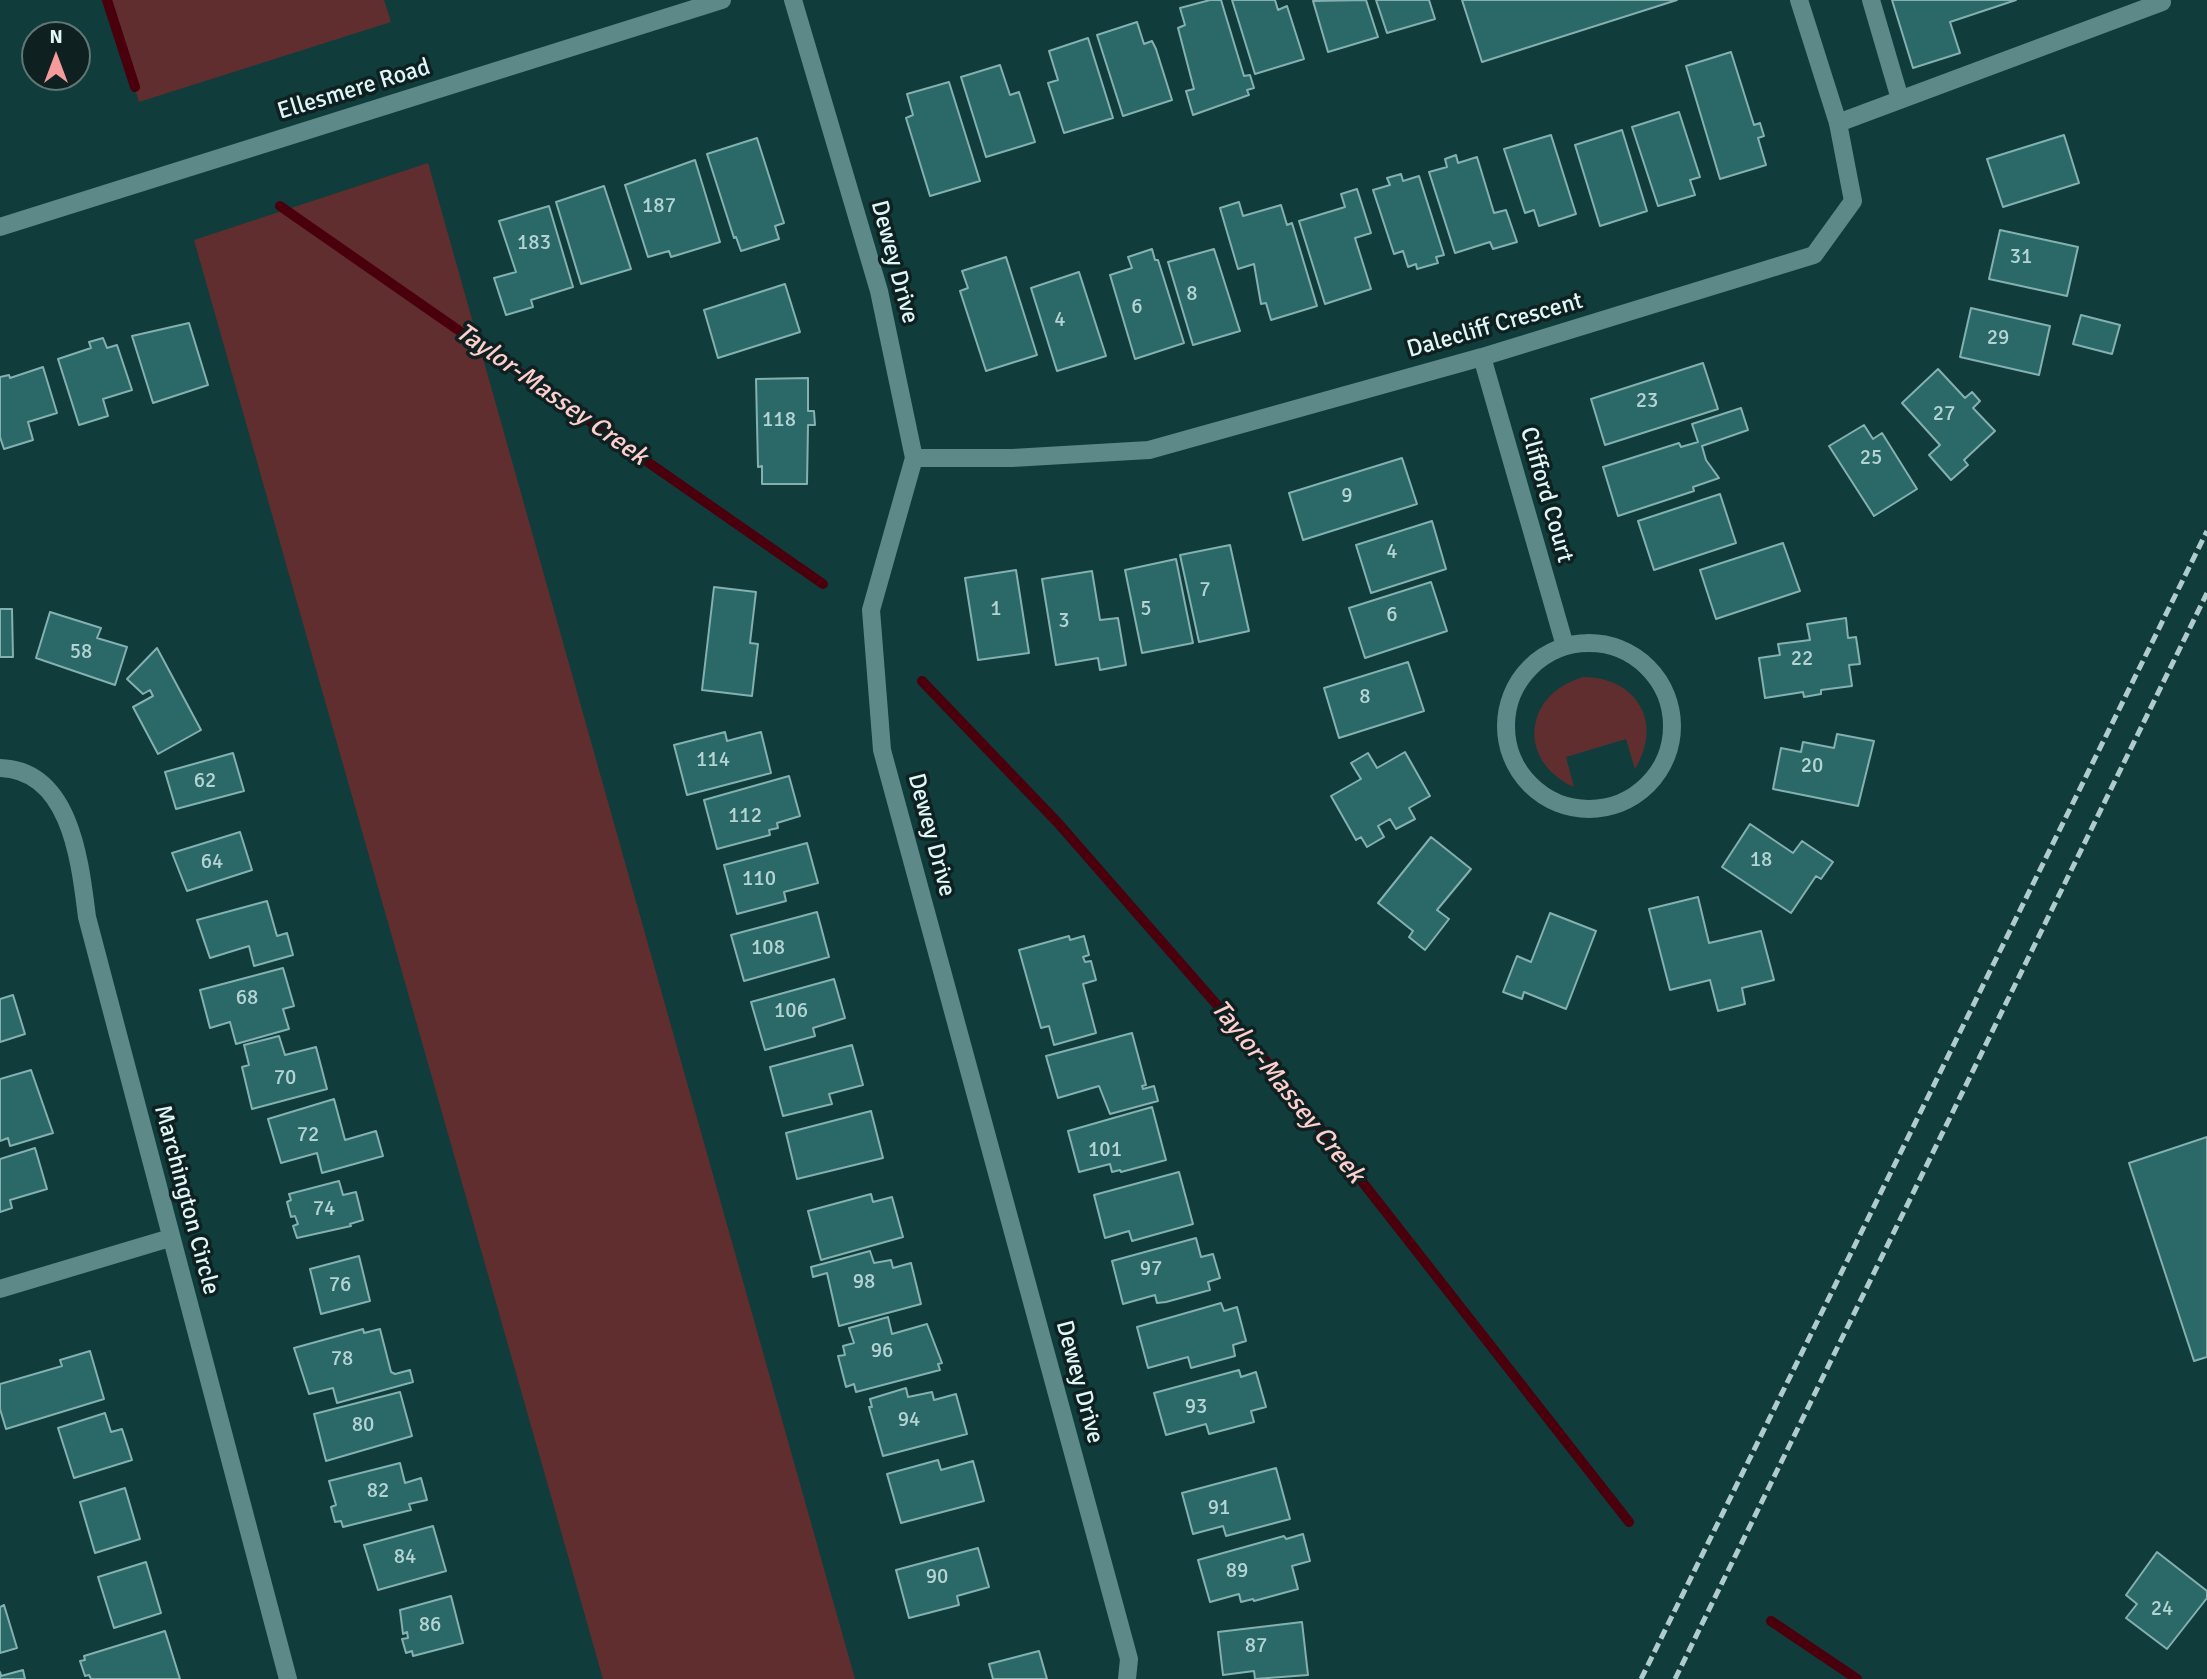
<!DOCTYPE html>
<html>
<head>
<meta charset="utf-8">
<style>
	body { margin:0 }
	#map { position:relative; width:2207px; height:1679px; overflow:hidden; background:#103c3c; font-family:Signika,sans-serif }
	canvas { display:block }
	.north { position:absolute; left:21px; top:21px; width:70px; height:70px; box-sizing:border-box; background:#0e2020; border:2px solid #627676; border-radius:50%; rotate:0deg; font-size:19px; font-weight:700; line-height:28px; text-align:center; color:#e1f7f7 }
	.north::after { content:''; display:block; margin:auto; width:24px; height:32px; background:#f59b9b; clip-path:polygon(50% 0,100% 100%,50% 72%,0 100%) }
</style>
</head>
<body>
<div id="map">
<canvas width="2207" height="1679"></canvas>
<div class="north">N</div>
</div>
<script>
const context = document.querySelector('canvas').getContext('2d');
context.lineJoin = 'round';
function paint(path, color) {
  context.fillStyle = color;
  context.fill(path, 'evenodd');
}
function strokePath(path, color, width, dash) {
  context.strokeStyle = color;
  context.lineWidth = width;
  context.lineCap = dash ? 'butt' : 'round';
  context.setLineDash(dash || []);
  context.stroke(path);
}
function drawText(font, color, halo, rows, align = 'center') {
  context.font = font + ' Signika,sans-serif';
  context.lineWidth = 7;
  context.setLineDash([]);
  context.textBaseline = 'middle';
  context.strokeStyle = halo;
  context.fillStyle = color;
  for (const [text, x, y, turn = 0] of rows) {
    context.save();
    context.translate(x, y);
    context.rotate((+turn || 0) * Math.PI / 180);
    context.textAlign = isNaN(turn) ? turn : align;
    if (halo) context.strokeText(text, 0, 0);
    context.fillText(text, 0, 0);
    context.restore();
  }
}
paint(new Path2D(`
	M109,0H384L391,22L139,102Z
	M428,163L855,1679H603L194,240Z
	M1583,677C1636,677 1664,722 1635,769L1626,739L1566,757L1574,787C1517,761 1523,695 1583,677Z`), '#612e2f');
strokePath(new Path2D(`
	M107,0L135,87
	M280,206L823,584
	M922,681L1058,823L1280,1077L1629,1522
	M1771,1621L1857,1679`), '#49000c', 10);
const building = new Path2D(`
	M1210,0H1221L1244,76L1250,75L1254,88L1247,90L1249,95L1193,115L1186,91L1194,89L1178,28L1185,25L1180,8Z
	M1232,0H1275L1278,10L1287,6L1304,59L1255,74Z
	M1366,0L1378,37L1328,52L1313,1Z
	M1376,0H1429L1435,19L1387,33Z
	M1462,0H1677L1482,62Z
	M1892,0H2016L1950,22L1960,53L1913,68Z
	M1137,22L1144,44L1152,41L1156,49L1172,100L1123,116L1097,35Z
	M1088,38L1113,118L1064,133L1048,83L1058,80L1049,51Z
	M1731,52L1754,125L1760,123L1764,136L1758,138L1766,165L1720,179L1686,66Z
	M1000,65L1010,95L1019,92L1035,142L986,157L961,77Z
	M949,82L980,181L930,196L906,118L913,115L907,94Z
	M1679,112L1700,177L1690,180L1695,195L1658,206L1632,127Z
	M1622,130L1647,211L1600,226L1575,145Z
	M1551,135L1576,214L1539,226L1534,210L1525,213L1504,149Z
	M2064,135L2079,183L2003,207L1987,159Z
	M757,138L784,223L775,226L779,239L741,251L736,237L734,238L707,154Z
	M1456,155L1458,163L1477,157L1494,213L1506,210L1517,242L1493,249L1490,242L1455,253L1429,172L1447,167L1445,159Z
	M695,160L720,242L671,257L669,251L648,257L625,185Z
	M1401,174L1403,181L1419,176L1444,255L1436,257L1438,263L1417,269L1416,264L1408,267L1403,251L1394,254L1373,190L1390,185L1387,178Z
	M604,186L631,269L581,284L556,202Z
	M1357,189L1371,233L1355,238L1371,289L1325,304L1299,221L1345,207L1341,194Z
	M1239,202L1243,216L1281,205L1287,225L1292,223L1317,306L1271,320L1266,303L1261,304L1254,264L1238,269L1220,208Z
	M549,206L573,287L531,300L533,307L506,315L494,278L516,272L499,221Z
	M2000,230L2078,247L2067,296L1989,279Z
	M1152,249L1155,260H1158L1184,343L1135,359L1110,275L1132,268L1128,257Z
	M1214,249L1240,331L1193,345L1168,262Z
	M1006,257L1037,355L986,371L960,291L968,288L962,271Z
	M1079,272L1106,356L1057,371L1031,288Z
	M785,284L800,332L718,358L704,310Z
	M1971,308L2050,326L2039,375L1960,357Z
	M2081,315L2120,325L2112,354L2073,344Z
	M189,323L208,385L153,403L132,336Z
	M103,338L107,348L117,345L132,390L103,399L108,416L79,425L58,359L91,348L89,342Z
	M1703,363L1718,409L1605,445L1591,399Z
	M43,367L57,413L28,422L33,440L4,449L0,437V377L9,375L10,378Z
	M1938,369L1965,398L1972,392L1980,401L1973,408L1995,431L1964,460L1968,465L1951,480L1929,455L1940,445L1902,403Z
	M808,378V411H814L815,425H808L807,484H762V466L758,467L756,379Z
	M1741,408L1748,430L1702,446L1706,460L1719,478L1693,487L1694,491L1618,516L1603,467L1679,443L1681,447L1698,442L1692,424Z
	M1864,425L1873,439L1882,433L1917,489L1874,516L1829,446Z
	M1402,458L1417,504L1303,540L1289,493Z
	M1720,494L1736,543L1654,570L1638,521Z
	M1432,521L1446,569L1371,593L1356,545Z
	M1783,543L1800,591L1716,619L1700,570Z
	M1230,545L1249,631L1199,642L1180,555Z
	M1176,559L1193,643L1142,653L1125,570Z
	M1016,570L1029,653L978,660L965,578Z
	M1092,571L1100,620L1118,618L1126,665L1100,670L1098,658L1056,665L1042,579Z
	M1431,582L1447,631L1365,658L1349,608Z
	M714,587L756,592L750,643L758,644L752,696L702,690Z
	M0,609H12L13,657H0Z
	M50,612L101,628L97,638L127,647L115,685L36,658Z
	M1846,618L1848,638L1856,637L1860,664L1849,665L1852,686L1821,690V694L1804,697L1803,692L1765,698L1759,658L1780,655L1778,644L1810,640L1807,624Z
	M157,648L201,730L158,754L133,707L153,696L150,690L143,694L127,679Z
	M1408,662L1424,711L1339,738L1324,688Z
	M725,732L727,741L761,732L771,773L687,795L674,745Z
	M1837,734L1874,741L1858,806L1773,789L1781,748L1801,752L1803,742L1834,748Z
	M1405,752L1430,796L1409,808L1415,819L1396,829L1390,819L1378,826L1384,837L1367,847L1361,837L1356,840L1331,796L1361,779L1351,763L1368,753L1377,768Z
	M233,753L244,791L176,809L165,772Z
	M789,776L800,816L777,823L778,828L769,830L770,835L717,849L704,800Z
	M1750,824L1793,853L1802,841L1833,862L1821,879L1816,876L1791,913L1722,867Z
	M240,832L252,870L187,891L172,853Z
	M1431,837L1471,869L1437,910L1449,919L1425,950L1409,937L1413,931L1378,903Z
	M807,843L818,883L784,892L786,901L737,914L724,865Z
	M1698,897L1709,943L1761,931L1774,980L1742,988L1745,1004L1718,1011L1710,980L1670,990L1649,909Z
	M267,901L277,936L287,933L293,955L254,966L249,946L210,958L197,920Z
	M817,912L829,957L744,981L731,935Z
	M1550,913L1596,931L1566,1009L1524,992L1522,999L1503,992L1517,956L1531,962Z
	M1069,936L1070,940L1084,936L1089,955L1083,957L1085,962L1091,961L1096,980L1083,984L1096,1033L1054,1045L1049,1026L1041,1028L1019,950Z
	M283,968L294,1006L283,1009L289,1029L236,1044L230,1022L210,1028L200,990Z
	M834,979L845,1018L813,1028L815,1036L765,1050L751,1002Z
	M13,995L25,1034L0,1042V999Z
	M1132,1033L1146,1085L1142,1086L1143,1089L1154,1086L1158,1101L1110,1114L1099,1086L1058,1098L1046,1056Z
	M279,1036L285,1055L316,1047L327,1089L252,1109L242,1067L249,1065L244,1045Z
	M852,1045L863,1085L829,1094L832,1104L783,1116L770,1067Z
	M31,1070L53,1133L10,1146L8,1138L0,1141V1079Z
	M334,1099L345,1140L376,1131L383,1156L322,1173L317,1153L281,1163L268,1119Z
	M1152,1107L1166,1160L1121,1172L1120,1170L1112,1172L1110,1164L1079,1172L1068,1131Z
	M871,1111L883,1158L797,1179L786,1133Z
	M2207,1137V1357L2194,1361L2129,1163Z
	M35,1148L47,1189L10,1200L12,1208L0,1212V1159Z
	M1179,1172L1193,1224L1132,1241L1129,1231L1105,1238L1094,1195Z
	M339,1181L343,1195L356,1192L363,1220L350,1224L351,1226L297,1238L293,1226L298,1224L295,1216L291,1217L287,1202L291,1200L289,1194Z
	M871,1194L873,1202L892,1197L903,1237L821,1260L808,1211Z
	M1196,1238L1201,1257L1213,1254L1220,1278L1208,1282L1210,1290L1166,1302L1157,1303L1155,1295L1123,1304L1112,1261Z
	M870,1251L874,1263L891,1260L893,1268L911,1263L921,1304L839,1326L827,1273L813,1277L811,1267Z
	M359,1256L370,1301L321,1314L310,1269Z
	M1221,1303L1224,1311L1237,1307L1246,1341L1233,1345L1235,1356L1191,1368L1188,1357L1148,1368L1137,1327Z
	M888,1317L892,1334L927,1324L942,1363L938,1364L940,1370L856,1392L854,1384L846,1387L838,1356L845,1355L843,1346L854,1343L849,1328Z
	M363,1329L364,1333L380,1329L391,1372L395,1374L410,1370L413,1382L337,1403L333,1388L309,1394L294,1348Z
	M90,1351L104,1399L6,1429L0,1409V1384L62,1366L60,1360Z
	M1239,1370L1241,1377L1256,1372L1266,1407L1251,1411L1254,1422L1209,1434L1206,1424L1166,1435L1154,1393Z
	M906,1388L908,1397L932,1392L934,1400L956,1394L967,1434L883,1456L869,1407H872L870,1399Z
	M400,1392L412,1436L326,1461L314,1414Z
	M105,1413L111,1432L122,1429L132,1460L74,1478L58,1428Z
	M938,1460L941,1470L973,1461L984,1501L901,1523L887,1474Z
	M400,1463L405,1483L421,1478L427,1500L409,1504L411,1510L343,1527L341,1521L335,1522L331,1507L336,1505L329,1481Z
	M1276,1468L1290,1519L1226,1536L1223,1526L1193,1534L1182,1493Z
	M125,1488L140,1539L95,1553L80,1502Z
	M433,1526L446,1571L378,1590L364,1545Z
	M1303,1534L1310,1561L1292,1566L1298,1589L1254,1601L1253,1599L1241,1602L1239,1594L1210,1602L1198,1560L1284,1536L1286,1539Z
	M978,1548L989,1587L957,1596L959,1605L909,1618L896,1570Z
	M2157,1552L2207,1591V1598L2167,1649L2126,1618L2137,1604L2126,1595Z
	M146,1562L161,1613L114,1628L98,1577Z
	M451,1596L463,1643L413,1656L412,1651L406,1653L402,1639L408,1638L407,1632L403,1634L400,1610Z
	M4,1605L17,1648L0,1653V1607Z
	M1302,1622L1308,1675L1255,1679L1254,1671L1223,1675L1218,1632Z
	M165,1631L180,1679H91L89,1675L85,1676L80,1661L85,1660L84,1656Z
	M1039,1651L1047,1679H993L989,1664Z
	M23,1670L25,1679H0V1672L1,1676Z`);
paint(building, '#2b6969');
strokePath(building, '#85b0b0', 2);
strokePath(new Path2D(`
	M1871,0L1900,99
	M1838,123L2162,2`), '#5e8989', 18);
strokePath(new Path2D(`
	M1482,357L1565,646
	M914,458H1012L1149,450L1482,357L1814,255L1853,201L1838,123L1799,0
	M1506 726a83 83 0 1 1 166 0a83 83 0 1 1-166 0Z
	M0,768C71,770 80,862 87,917L288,1679
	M0,1289L170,1238`), '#5e8989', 18);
strokePath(new Path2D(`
	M793,0L879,291L914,458L871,610L882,750L1129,1659L1127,1679`), '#5e8989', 18);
strokePath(new Path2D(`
	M0,227L722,0`), '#5e8989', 18);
strokePath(new Path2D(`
	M1641,1679L2207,531
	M1675,1679L2207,593`), '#b0cbcb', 5, [10, 5]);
drawText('21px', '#b4d4d4', null, [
	["187",659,206],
	["183",534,243],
	["31",2021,257],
	["8",1192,294],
	["6",1137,307],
	["4",1060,320],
	["29",1998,338],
	["23",1647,401],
	["27",1944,414],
	["118",779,420],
	["25",1871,458],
	["9",1347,496],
	["4",1392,552],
	["7",1205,590],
	["1",996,609],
	["5",1146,609],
	["6",1392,615],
	["3",1064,621],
	["58",81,652],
	["22",1802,659],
	["8",1365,697],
	["114",713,760],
	["20",1812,766],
	["62",205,781],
	["112",745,816],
	["18",1761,860],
	["64",212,862],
	["110",759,879],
	["108",768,948],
	["68",247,998],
	["106",791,1011],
	["70",285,1078],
	["72",308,1135],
	["101",1105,1150],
	["74",324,1209],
	["97",1151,1269],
	["98",864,1282],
	["76",340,1285],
	["96",882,1351],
	["78",342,1359],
	["93",1196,1407],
	["94",909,1420],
	["80",363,1425],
	["82",378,1491],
	["91",1219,1508],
	["84",405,1557],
	["89",1237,1571],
	["90",937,1577],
	["24",2162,1609],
	["86",430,1625],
	["87",1256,1646]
]);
drawText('24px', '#e1f7f7', '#0e2020', [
	["Ellesmere Road",354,90,-17],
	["Dewey Drive",894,262,75],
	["Dalecliff Crescent",1495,326,-16],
	["Clifford Court",1546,495,74],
	["Dewey Drive",931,835,75],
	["Marchington Circle",186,1200,75],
	["Dewey Drive",1079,1382,75]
]);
drawText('italic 26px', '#ffcfce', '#0e2020', [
	["Taylor-Massey Creek",551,395,35],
	["Taylor-Massey Creek",1287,1092,51]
]);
</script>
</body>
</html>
